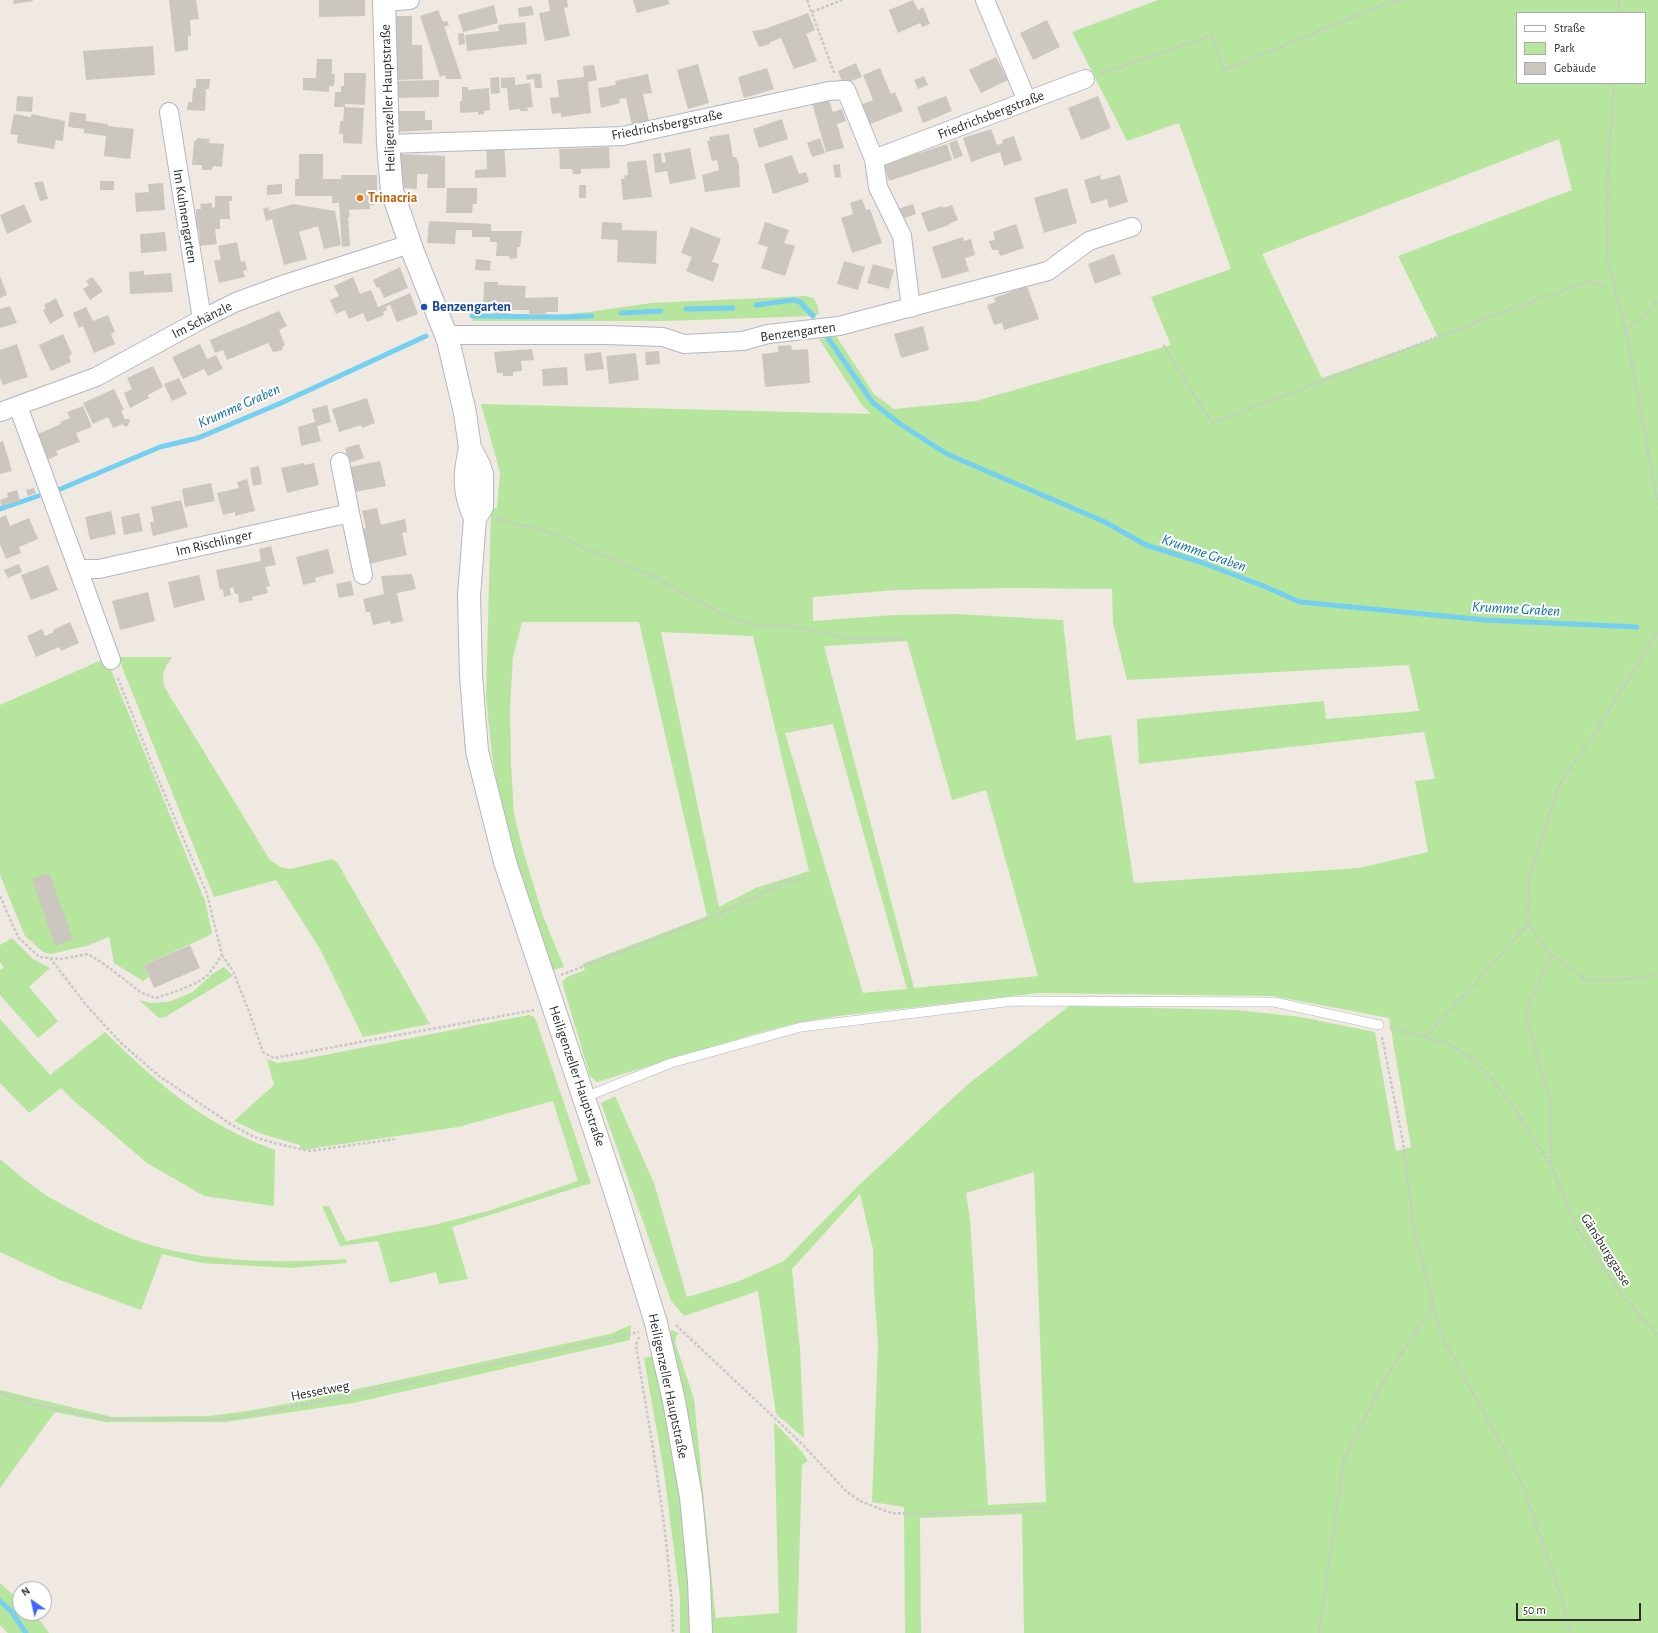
<!DOCTYPE html>
<html>
<head>
<meta charset="utf-8">
<style>
	body { margin:0 }
	#map { position:relative; width:1658px; height:1633px; overflow:hidden; background:#efe9e1; font-family:"Alegreya Sans",sans-serif }
	canvas { display:block }
	.legend { position:absolute; left:1516px; top:12px; width:130px; height:72px; box-sizing:border-box; background:#fff; border:1px solid #ababab; margin:0; padding:5px 7px; list-style:none; font-size:12px; color:#2e2e2e }
	.legend li { display:flex; align-items:center; gap:8px; height:20px }
	.legend b { width:20px; border:1px solid #ababab }
	.north { position:absolute; left:12px; top:1581px; width:40px; height:40px; box-sizing:border-box; background:#fff; border:1px solid #ababab; border-radius:50%; rotate:326deg; font-size:11px; font-weight:700; line-height:16px; text-align:center; color:#2e2e2e }
	.north::after { content:''; display:block; margin:auto; width:14px; height:18px; background:#4264fb; clip-path:polygon(50% 0,100% 100%,50% 72%,0 100%) }
	.scale { position:absolute; left:1516px; top:1603px; width:125px; height:18px; box-sizing:border-box; border:2px solid #2e2e2e; border-top:0; padding-left:5px; font-size:12px; line-height:14px; white-space:nowrap; color:#2e2e2e; -webkit-text-stroke:3px #fff; paint-order:stroke }
</style>
</head>
<body>
<div id="map">
<canvas width="1658" height="1633"></canvas>
<ul class="legend">
<li><b style="height:5px;background:#fff"></b>Straße</li>
<li><b style="height:11px;background:#b6e59e"></b>Park</li>
<li><b style="height:11px;background:#cbc7bf"></b>Gebäude</li>
</ul>
<div class="north">N</div>
<div class="scale">50 m</div>
</div>
<script>
const context = document.querySelector('canvas').getContext('2d');
context.lineJoin = 'round';
function paint(path, color) {
  context.fillStyle = color;
  context.fill(path, 'evenodd');
}
function strokePath(path, color, width, dash) {
  context.strokeStyle = color;
  context.lineWidth = width;
  context.lineCap = dash ? 'butt' : 'round';
  context.setLineDash(dash || []);
  context.stroke(path);
}
function drawText(font, color, halo, rows, align = 'center') {
  context.font = font + ' "Alegreya Sans",sans-serif';
  context.lineWidth = 4;
  context.setLineDash([]);
  context.textBaseline = 'middle';
  context.strokeStyle = halo;
  context.fillStyle = color;
  for (const [text, x, y, turn = 0] of rows) {
    context.save();
    context.translate(x, y);
    context.rotate((+turn || 0) * Math.PI / 180);
    context.textAlign = isNaN(turn) ? turn : align;
    if (halo) context.strokeText(text, 0, 0);
    context.fillText(text, 0, 0);
    context.restore();
  }
}
paint(new Path2D(`
	M1158,0H1658V1633H1024L1022,1514L920,1518L921,1633H905L904,1507L872,1502L878,1344L874,1289L873,1249L860,1194L792,1269L800,1349L804,1438L776,1414L758,1291L684,1316L671,1301L601,1103L615,1096L654,1183L687,1297L737,1282L784,1261L857,1187L967,1085L1069,1006L1236,1010L1301,1017L1375,1032L1396,1151L1411,1147L1389,1018L1273,996L1039,993L838,1016L801,1022L754,1034L597,1082L590,1076L562,982L567,977L585,970L582,964L707,916L639,622H522L513,657L510,708L511,764L514,814L524,854L543,916L564,967L552,970L504,822L492,755L486,696L491,509L497,508L500,472L481,404L871,414L862,405L819,339L836,336L874,394L894,409L976,401L1171,345L1151,297L1231,269L1179,123L1127,141L1072,32ZM1517,13H1645V83H1517ZM1559,139L1572,190L1398,256L1438,337L1322,378L1262,254ZM1013,588L1112,589L1113,623L1127,680L1409,665L1419,711L1326,719L1324,701L1137,719L1139,764L1424,732L1435,779L1415,781L1428,852L1359,868L1134,883L1111,735L1076,740L1063,620L956,614L895,615L813,621V597L896,590ZM661,632L753,636L809,871L756,888L719,907ZM907,641L952,800L986,790L1038,976L914,988L824,646ZM833,724L907,989L863,993L785,733ZM1034,1172L1046,1502L988,1505L970,1219L966,1193Z
	M805,296L813,298L817,304L819,314L813,316L665,321H473L472,316L475,314L557,315L589,312L651,303Z
	M118,657H172C164,669 161,674 165,688L270,860L280,867L290,869L332,859L337,862L430,1024L363,1037L320,949L276,880L214,897Z
	M106,658L205,901L212,933L206,937L144,965L149,977L143,981L114,963L109,937L86,946L51,954L43,952L25,936L0,875V705Z
	M12,938L33,959L50,968L29,987L58,1021L38,1038L0,995V970L4,968L0,962V945Z
	M224,967L233,976L165,1017L159,1018L139,1000L151,1003L168,1002L193,992L211,975Z
	M529,1015L534,1017L537,1023L591,1183L452,1227L468,1279L439,1284L436,1272L390,1283L378,1241L340,1246L322,1206H329L346,1241L434,1225L488,1211L578,1181L553,1101L458,1127L302,1150L300,1145L262,1134L234,1121L274,1085L267,1059L277,1063L299,1060Z
	M0,1019L50,1075L105,1032C159,1085 203,1124 275,1150L274,1206L204,1196L147,1163L73,1100L61,1088L29,1113L0,1083Z
	M0,1159C13,1170 26,1181 40,1191C49,1198 60,1203 69,1208C97,1224 127,1239 158,1247C219,1263 283,1263 346,1259L347,1263L290,1268L202,1263L162,1254L141,1310L60,1280L0,1252Z
	M631,1325L630,1340L353,1403L225,1422H105L55,1412L0,1488V1390L112,1417L209,1416L248,1411L312,1399L610,1334Z
	M672,1330L679,1333L676,1336L675,1342L694,1399L714,1603L716,1618L779,1613L774,1422L802,1452L808,1461L802,1465L797,1633H709L670,1333Z
	M657,1355L676,1455L694,1633H680V1598L664,1472L644,1358Z
	M0,1583L20,1601V1613H32L42,1623L49,1633H8L0,1625Z`), '#b6e59e');
strokePath(new Path2D(`
	M756,305L793,300L800,302L813,316
	M686,309L733,308
	M621,313L661,311
	M472,316L564,317L592,316
	M828,338L873,403L900,424L947,454L1105,522L1146,545L1200,562L1266,587L1300,602L1485,620L1637,627
	M58,490L160,447L198,438L281,403L426,336
	M0,509L38,496
	M0,1601L11,1611L26,1633`), '#75cff0', 5);
paint(new Path2D(`
	M13,0H33V1L14,4Z
	M169,0H196L199,19L190,20L191,36H188V50L175,52Z
	M319,0H365V16L319,17Z
	M548,0H567L568,7L564,8L570,36L545,41L539,13L550,11Z
	M633,0H668L670,4L637,13Z
	M913,0L918,10L923,7L930,24L922,27L920,23L898,33L889,10Z
	M494,5L498,23L463,32L458,15Z
	M532,6L534,15L519,17L518,8Z
	M438,10L443,22L447,21L449,25L444,27L445,29L462,79H446L445,75L440,77L420,16Z
	M808,13L815,30L806,34L817,61L794,69L781,38L770,42V44L759,47L752,31L765,29Z
	M395,16H412V45H422L423,79L396,80Z
	M1047,20L1060,47L1033,60L1020,33Z
	M525,22L527,44L467,51L465,35L499,31L498,25Z
	M464,33L465,44L459,45L458,34Z
	M153,46L155,75L86,80L83,51Z
	M996,57L1008,80L981,93L969,70Z
	M317,59H332V74H335L334,86H329V92L303,90V78H316Z
	M856,63L862,77L843,84L838,71Z
	M698,64L709,103L688,109L677,70Z
	M594,65L597,80L588,82L591,113L561,117V113L552,114L550,98L559,97L557,80L584,77L583,66Z
	M767,68L774,89L744,98L738,77Z
	M880,68L891,94L895,92L903,111L868,125L860,105L873,100L863,75Z
	M344,73H366L365,105L345,104V107L364,108L362,144L343,143V134H339L340,121H343L344,107H334L335,92H341V86H344Z
	M534,74H541L542,88H535L534,79L527,80L526,75Z
	M648,74L652,93L643,94L649,121L632,125L626,98L619,99L620,103L601,108L598,88L616,85L615,81Z
	M924,76L928,85L918,89L914,80Z
	M499,77L500,93L491,94L490,78Z
	M515,77V85L530,83L533,107L527,108L528,111H520V109L509,110L507,88H501V78Z
	M196,79H210L209,89H206L205,111L187,110L188,102H192L193,88H196Z
	M439,80V97L395,98V81Z
	M462,87H468V90L489,88L490,110L484,111V114L478,115V112L460,113V101H462Z
	M17,96L33,97L32,112L16,111Z
	M946,96L952,111L923,123L917,107Z
	M1098,96L1111,128L1081,140L1068,108Z
	M828,98L833,112L842,109L846,121L837,124L844,148L826,152L812,103Z
	M394,111H425V120H432V130L394,132Z
	M70,112L86,114V121L108,124V126L134,129L130,159L104,156L106,136L84,133V129L68,127Z
	M14,114L31,117V114L65,121L63,141L56,140L54,149L17,143L18,135L10,134Z
	M782,119L788,139L759,148L753,129Z
	M991,129L997,145L1003,143L1002,140L1014,136L1022,160L1004,166L1000,152L971,162L963,138Z
	M729,134L733,157H736L739,165L740,187L705,192L702,175L719,170L717,160L712,161L707,141H710L709,137Z
	M197,138L210,139L209,143L224,144L222,167L213,166L212,170H202V165H192L194,141H196Z
	M820,138L825,153L812,157L807,143Z
	M957,140L963,156L954,159L949,143Z
	M504,141L506,177L475,178V170L487,169L486,142Z
	M947,144L952,160L889,181L883,161L902,154L904,158Z
	M609,147L610,168L581,169V174H573L572,169H560L559,149Z
	M690,148L696,179L670,184L667,171L655,173L653,154L661,153L662,163L666,162L664,153Z
	M299,154H323V179H341V175H377V197H370V200H374V205H370V209L349,210L350,217H348L350,246L342,247L339,203H332V196H295V179H299Z
	M401,154L445,156V188H427L428,174H417V189L403,188L404,183H400Z
	M792,155L799,174L806,172L809,182L773,194L764,164Z
	M646,160L652,197L623,200L621,179H625L624,176L628,175L627,162Z
	M840,164L841,177L835,178L833,165Z
	M1100,175L1101,180L1120,175L1128,202L1109,208L1107,199L1091,204L1084,180Z
	M43,181L48,199L40,201L34,183Z
	M100,181H114V190H100Z
	M163,183L165,210L136,212L135,193L149,192L148,184Z
	M282,184V194L267,195V185Z
	M579,185H586V198H579Z
	M447,188H477V204H473L472,213H446Z
	M1067,188L1077,223L1044,233L1034,198Z
	M215,196H232V201H229L230,219H220V229H215L217,244L200,246L199,230L196,229V209H201L200,204L212,203V208L215,207Z
	M862,199L866,210L870,209L882,243L852,253L841,218L853,214L850,203Z
	M24,204L32,222L7,234L0,215Z
	M293,204L335,211L341,245L324,249L318,226L299,232L307,259L284,265L272,219L266,221L263,209L268,207L269,211Z
	M913,204L916,214L902,219L898,209Z
	M952,205L958,220L949,224V225L928,232L921,213L942,206L943,208Z
	M429,221L491,224V231H522L520,247H517V258L510,259L509,256H496L497,242H490V237H472V230H456L455,244L427,243Z
	M602,222L622,223V230L657,231L656,264L617,262L618,240L601,239Z
	M765,222L789,230L784,243L795,246L785,276L761,268L768,247L758,244Z
	M1016,224L1024,248L1000,256L998,250H992L989,241L995,240L993,232Z
	M691,227L721,239L712,262L719,264L713,282L686,271L692,257L681,253Z
	M165,232L167,251L141,253L140,234Z
	M963,237L964,241L971,239L975,255L965,258L969,271L942,279L932,247Z
	M237,242L241,262L245,261L247,270L243,271L245,277L219,283L214,261L221,259L218,246Z
	M1114,254L1121,274L1095,284L1088,264Z
	M476,259L491,261L490,271L475,270Z
	M844,261L865,267L858,290L837,284Z
	M873,264L894,270L889,289L867,283Z
	M400,267L408,288L384,298L379,287L377,288L373,280Z
	M144,271V275L171,273L173,292L130,294L129,272Z
	M0,276L7,295L0,298Z
	M92,277L103,291L90,300L83,289L89,285L86,281Z
	M353,277L360,294L371,290L378,307L410,293L418,314L397,322L390,305L386,307L387,310L383,312L384,315L367,322L363,313L349,319L345,310L336,314L330,300L339,296L334,286Z
	M484,282H498V285L526,286L525,298L558,297V312H546V315H529V310H511L510,314H493V310H483Z
	M1027,286L1039,319L1004,330L1002,323L994,325L987,305L996,302L994,298Z
	M56,298L64,316L50,324L43,310L46,308L44,305Z
	M10,306L17,323L0,328V309Z
	M86,307L93,321L108,315L115,332L111,334L115,344L94,353L83,326L79,328L73,313Z
	M279,311L287,326L279,330L285,345L283,346L282,350L280,351L273,352L268,343L227,360L223,350L215,353L210,340Z
	M923,326L929,350L901,358L894,334Z
	M63,334L72,354L69,356L71,362L51,371L39,345Z
	M17,344L28,377L3,385L0,378V350Z
	M200,344L207,359L216,355L223,369L208,376L204,369L183,379L172,357Z
	M791,345L792,350L808,349L810,383L765,387L762,354L778,352V346Z
	M532,349L534,360L521,361L522,371L513,372V376H503V373H497L494,352Z
	M659,351L660,364L646,365L645,352Z
	M601,352L604,369L586,371L584,354Z
	M636,353L639,380L609,384L606,356Z
	M153,366L163,387L148,395L149,398L130,408L124,393L132,389L127,378Z
	M567,367L568,385L543,386L542,369Z
	M179,378L187,394L172,401L164,384Z
	M114,389L124,410L121,411L125,419H129L130,420L128,426H124L123,424L113,428L108,417L93,424L83,403Z
	M367,398L375,423L362,428L361,425L339,432L332,409Z
	M327,405L331,422L317,426L321,441L301,446L298,427L315,422L312,409Z
	M83,406L92,427L76,433L80,442L56,451L58,455L47,460L36,435L61,424L60,422L70,418L67,412Z
	M3,441L12,471L0,474V442Z
	M359,444L364,458L349,463L345,448Z
	M380,461L386,486L350,493L345,468Z
	M304,463V465L314,463L319,485L287,493L281,468Z
	M259,466L262,484L253,486L250,468Z
	M247,479L255,511L235,516V512L223,515L217,493L239,488L237,482Z
	M211,483L215,501L185,507L182,489Z
	M34,488L36,493L28,496L26,490Z
	M17,490L20,501L1,506L0,500L8,497L7,493Z
	M181,500L188,527L153,536L150,522H154L151,507Z
	M377,508L381,525L405,519L407,532L402,533L407,555L370,564L362,529L366,528L362,511Z
	M111,511L116,534L90,540L85,517Z
	M139,513L143,531L124,535L121,517Z
	M6,515L10,526L29,518L38,539L19,547L21,553L6,559L0,544V518Z
	M271,546L276,565L265,567L270,586L266,587L268,593L252,597L253,600L239,603L238,594H235L233,587L230,588L231,595L224,597L223,589L220,590L216,570L261,561L259,549Z
	M328,549L334,573L315,578L316,582L303,585L296,557Z
	M19,564L22,572L8,578L4,570Z
	M48,565L58,590L31,600L21,575Z
	M412,574L416,589L397,593L403,621L391,624L390,621L373,625L370,612H366L363,599L384,594L381,576Z
	M199,575L205,600L174,608L168,582Z
	M351,581L354,595L339,598L336,584Z
	M148,592L155,621L120,630L112,601Z
	M70,622L79,643L61,651L59,647L36,657L27,636L42,629L45,636L54,632L53,630Z
	M49,873L73,939L55,946L32,879Z
	M190,945L200,968L154,988L144,965Z`), '#cbc7bf');
const lane = new Path2D(`
	M585,1097L671,1063L801,1027L1013,1001L1274,1002L1379,1025`);
const street = new Path2D(`
	M985,0L1027,101
	M384,2L410,0
	M169,112L202,319
	M388,144L623,136L829,91L846,90L874,159L878,187L902,236L911,308
	M874,159L1085,79
	M448,340L454,335H607L663,337L684,344L743,341L768,334L839,326L1048,271L1089,241L1132,227
	M18,406L78,569H99L350,513L363,575
	M0,412L96,377L202,319L236,302L285,284L410,244
	M340,462L350,513
	M78,569L111,660`);
const secondary = new Path2D(`
	M384,0L388,144L392,191L413,252L448,340L465,413L470,448L479,465L482,474V507L475,518L469,596L471,675L477,751L505,862L615,1191L656,1323L674,1401L691,1497L699,1581L701,1633
	M470,448C464,475 463,492 475,518`);
strokePath(lane, '#b4b7c1', 10);
strokePath(street, '#b4b7c1', 20);
strokePath(secondary, '#b4b7c1', 24);
strokePath(new Path2D(`
	M807,0L835,75
	M812,12L842,0
	M1619,13V0
	M1101,74L1212,35L1224,70L1390,2L1404,0
	M1614,83L1608,166L1607,259L1626,331L1658,505
	M1626,331L1648,313L1658,299
	M1163,345L1212,423L1511,309L1590,281L1606,288
	M496,519L539,529L586,548L655,577L723,615L756,626H792L847,638L904,639
	M0,896L18,937L39,957L61,959L88,954L104,964L142,993L156,998L177,991L198,982L208,975L222,955L207,894L156,774L117,676
	M1528,924L1551,954L1588,981L1644,978L1658,974
	M1551,954L1525,1014L1550,1100L1551,1165
	M222,955L233,971L250,1014L263,1052L274,1058L534,1010
	M50,958L87,1006L121,1043L159,1076L232,1125L254,1137L274,1143L310,1151L395,1139
	M561,975L707,919L785,883L805,878
	M1390,1028L1449,1044L1475,1060L1494,1082L1515,1109L1551,1166L1578,1230L1621,1294L1658,1336
	M1382,1037L1403,1142L1414,1230L1441,1334L1522,1483L1562,1600L1570,1633
	M1425,1038L1528,924L1529,877L1559,785L1598,728L1658,631
	M676,1325L801,1443L846,1491L860,1501L891,1513L920,1514L998,1511L1052,1507
	M639,1337L636,1345C651,1440 670,1536 673,1633
	M0,1393L31,1404L108,1419H227L314,1403L427,1379L639,1332
	M1319,1633L1344,1458L1385,1379L1433,1306`), '#c9c9c9', 2.5, [3, 2]);
strokePath(lane, '#fff', 9);
strokePath(street, '#fff', 18);
strokePath(secondary, '#fff', 22);
for (const [x, y, r, color] of [
	[360,198,4,"#e8710a"],
	[424,307,4,"#1a4fb4"]
]) {
  const dot = new Path2D();
  dot.arc(x, y, r, 0, 2 * Math.PI);
  context.fillStyle = color;
  context.fill(dot);
  strokePath(dot, '#fff', 1.5);
}
drawText('14px', '#2e2e2e', '#fff', [
	["Heiligenzeller Hauptstraße",388,98,-92],
	["Friedrichsbergstraße",991,115,-21],
	["Friedrichsbergstraße",667,125,-11],
	["Im Kuhnengarten",185,216,81],
	["Im Schänzle",202,320,-27],
	["Benzengarten",798,332,-8],
	["Im Rischlinger",214,543,-13],
	["Heiligenzeller Hauptstraße",577,1076,71],
	["Gänsburggasse",1606,1250,58],
	["Heiligenzeller Hauptstraße",668,1386,78],
	["Hessetweg",320,1391,-11]
]);
drawText('bold 14px', '#c56008', '#fff', [
	["Trinacria",368,198]
], 'left');
drawText('bold 14px', '#164399', '#fff', [
	["Benzengarten",432,307]
], 'left');
drawText('italic 15px', '#0d6fa3', '#fff', [
	["Krumme Graben",239,406,-24],
	["Krumme Graben",1204,553,19],
	["Krumme Graben",1516,609,3]
]);
</script>
</body>
</html>
